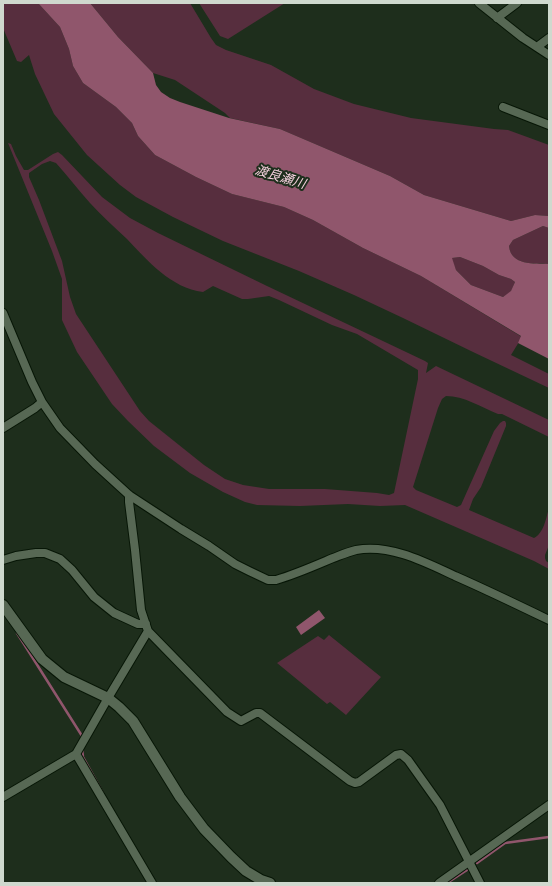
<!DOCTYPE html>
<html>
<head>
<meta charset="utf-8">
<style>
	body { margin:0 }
	#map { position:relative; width:552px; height:886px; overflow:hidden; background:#1e2e1c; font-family:Jost,sans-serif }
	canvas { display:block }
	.frame { position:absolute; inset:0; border:4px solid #cfd9ce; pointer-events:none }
</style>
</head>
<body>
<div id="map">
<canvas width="552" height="886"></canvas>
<div class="frame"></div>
</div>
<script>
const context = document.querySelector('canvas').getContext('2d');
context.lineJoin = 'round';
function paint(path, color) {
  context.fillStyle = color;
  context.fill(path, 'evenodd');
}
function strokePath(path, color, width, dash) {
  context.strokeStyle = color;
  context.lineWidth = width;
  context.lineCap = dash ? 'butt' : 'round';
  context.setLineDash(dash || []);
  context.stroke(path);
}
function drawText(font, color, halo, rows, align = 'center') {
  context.font = font + ' Jost,"Noto Sans JP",sans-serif';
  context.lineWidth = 4;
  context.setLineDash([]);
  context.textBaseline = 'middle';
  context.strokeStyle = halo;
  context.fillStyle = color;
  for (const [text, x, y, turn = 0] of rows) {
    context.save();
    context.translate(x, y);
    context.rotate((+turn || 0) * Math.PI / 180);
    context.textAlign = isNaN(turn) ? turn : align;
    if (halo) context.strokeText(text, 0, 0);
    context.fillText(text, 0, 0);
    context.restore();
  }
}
paint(new Path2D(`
	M3,3H38L60,27L69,49L73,66L83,83L116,107L132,123L138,136L155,155L196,177L232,194L284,207L313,220L363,248L421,276L522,337L511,355L549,374V388L473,352L403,318L354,295L299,271L223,241L173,217L136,197L120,185L87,155L54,114L35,74L29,55L21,62L17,61L3,28Z
	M90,3H190L211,38L216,45L226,50L271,65L314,89L354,104L411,118L494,129L508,130L549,145V216L535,215L511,221L424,195L390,176L280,129L230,118L225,113L175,80L153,73L118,37Z
	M199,3H285L228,39L220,36Z
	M8,143L11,144L16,156L24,170H28L53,154L58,152L62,155L102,197L130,218L158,233L267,286L425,361L428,363L426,373L436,366L549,420V437L502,414H498C481,407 464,396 446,396L442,399L438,408L413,487L416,490L457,507L461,505L494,431L500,423L503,421H505L506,423V426L481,487L473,499L469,510L534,538C544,533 546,518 549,508V545L545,555V558L546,561L549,563V569L534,561L405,505L380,506L348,504L300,506L257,505L245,502L223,492L190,473L154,446L128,421L112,404L77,352L62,320V279L52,251ZM50,161L56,163C68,176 78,190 90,203C101,215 114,227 127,239C148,261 171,288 203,292L213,286L242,299H248L269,296L279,300L332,325L357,334L418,370V379L394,493L389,495L377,493L325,489H269L243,485L225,479L204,465L149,421L140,411L76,314L70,297L62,261L39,200L29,177V173L42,164Z
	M543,226L549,228V264C534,263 511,266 509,246L513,240Z
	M460,257L483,266L499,275L511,279L515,282L511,292L503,297L471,285L456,270L451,258Z
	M329,635L381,677L346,715L330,702L327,704L277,663L318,636L324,640Z`), '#572e3e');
paint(new Path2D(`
	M38,3H90L118,37L153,73L156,85L161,92L170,98L180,102L229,118L280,129L390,176L424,195L511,221L535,215L549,216V228L543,226L513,240L509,246C511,266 534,263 549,264V359L518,343L521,336L421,276L363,248L313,220L284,207L232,194L196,177L155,155L138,136L132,123L116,107L83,83L73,66L69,49L60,27ZM460,257L483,266L499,275L511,279L515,282L511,291L503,297L471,285L456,270L452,258Z
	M319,610L325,618L301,635L296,627Z`), '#90566c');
strokePath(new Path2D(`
	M17,633L82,736V737
	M82,749L83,757L103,793
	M477,863L505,843L549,837
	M447,883L467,870`), '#90566c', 2.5);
const minor = new Path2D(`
	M479,3L523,38L549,55
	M497,18L517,3
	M537,47L549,38
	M503,107L549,125
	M3,313L32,382L42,402L60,428L95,464L129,495L181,529L209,546L235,564L249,571L268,580H276C296,574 314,566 333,558C341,555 348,552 356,550C391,544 425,562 455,576C487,590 518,605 549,620
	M3,428L35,408L42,402
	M129,495V502L135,550L141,610L148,631L227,712L241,721L256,713H260L350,781L355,783L359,782L396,755L401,754L408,760L440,805L480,883
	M3,560L16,556L36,553H45L60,559L72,570L94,597L114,613L138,624H146
	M76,754L152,883
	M3,797L76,754L108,698L148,631
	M439,883L549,805`);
const tertiary = new Path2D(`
	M3,605L42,659L64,677L108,698L119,707L133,721L180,797L204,829L231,857L246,871L261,880L270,883`);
strokePath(minor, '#071606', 10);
strokePath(tertiary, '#071606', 12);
strokePath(minor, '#576854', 8);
strokePath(tertiary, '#576854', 10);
drawText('italic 13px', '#f6d1de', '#1e2e1c', [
	["渡良瀬川",280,178,17]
]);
</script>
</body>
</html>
